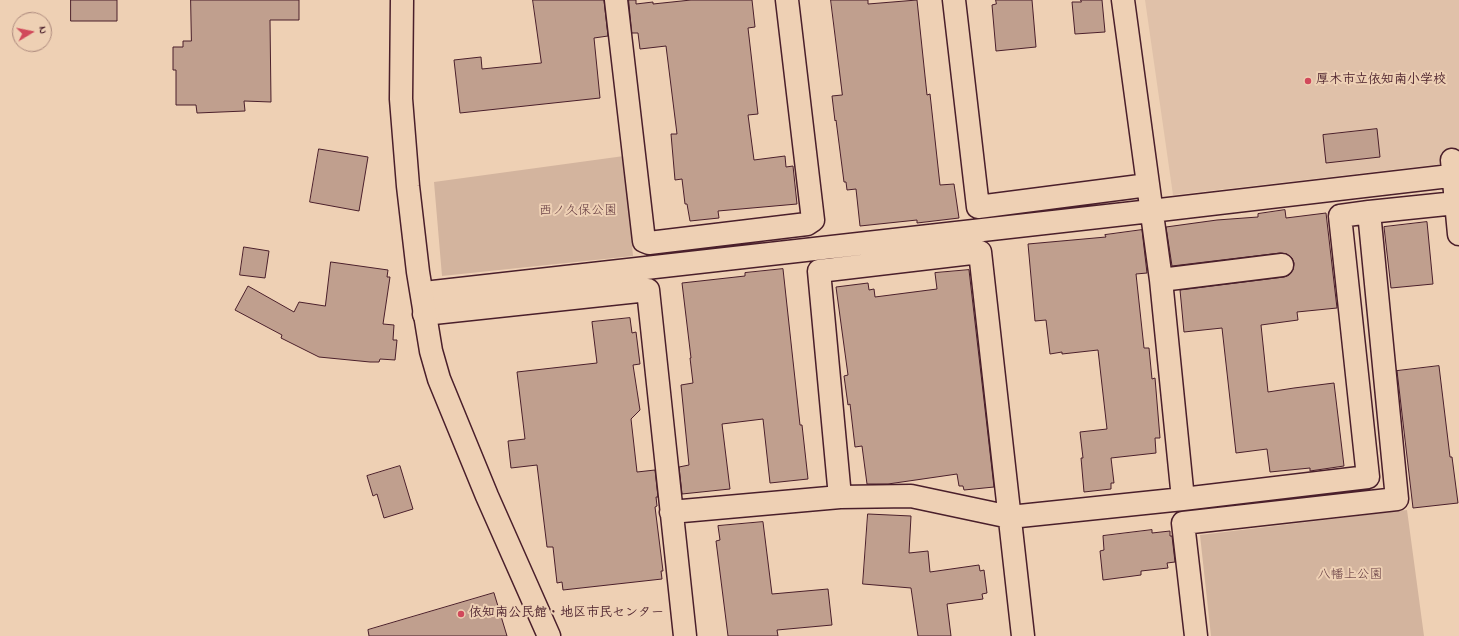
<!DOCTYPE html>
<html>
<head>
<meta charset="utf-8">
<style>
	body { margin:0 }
	#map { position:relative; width:1459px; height:636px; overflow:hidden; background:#eed0b4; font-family:"Indie Flower",sans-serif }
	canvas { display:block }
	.north { position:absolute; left:12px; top:12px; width:40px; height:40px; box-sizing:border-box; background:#eed0b4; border:1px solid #ac897d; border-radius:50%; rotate:80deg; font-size:11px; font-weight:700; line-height:16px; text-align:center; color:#4a1f2b }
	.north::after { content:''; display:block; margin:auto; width:14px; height:18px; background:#d1495b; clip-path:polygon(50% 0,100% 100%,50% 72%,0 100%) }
</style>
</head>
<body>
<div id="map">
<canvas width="1459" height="636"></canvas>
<div class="north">N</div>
</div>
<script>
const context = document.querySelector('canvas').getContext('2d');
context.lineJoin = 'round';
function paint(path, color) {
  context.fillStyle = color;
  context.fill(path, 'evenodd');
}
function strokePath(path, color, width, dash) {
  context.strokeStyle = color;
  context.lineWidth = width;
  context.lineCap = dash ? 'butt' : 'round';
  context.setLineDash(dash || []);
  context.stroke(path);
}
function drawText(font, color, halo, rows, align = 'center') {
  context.font = font + ' "Indie Flower","Klee One",sans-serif';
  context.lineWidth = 4;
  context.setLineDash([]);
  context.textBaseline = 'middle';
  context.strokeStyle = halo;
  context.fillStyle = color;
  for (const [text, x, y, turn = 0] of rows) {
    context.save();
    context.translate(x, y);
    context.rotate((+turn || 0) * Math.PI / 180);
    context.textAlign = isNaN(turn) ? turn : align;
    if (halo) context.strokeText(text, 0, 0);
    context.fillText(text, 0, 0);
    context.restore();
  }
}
paint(new Path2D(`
	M1145,0H1459V162L1173,195Z`), '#e0c1a9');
paint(new Path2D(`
	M624,156L633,256L442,276L434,182Z
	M1407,510L1424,636H1211L1200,535Z`), '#d3b49e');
const building = new Path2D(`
	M71,0H117V21H71Z
	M191,0H299V20H270L271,102L244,101L245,111L197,113L196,105H176V70H173V47H183V41H191Z
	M533,0H604L608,36L594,38L600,98L460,113L454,60L481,57L482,69L541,63Z
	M629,0H636V4L653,2V4L691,0H752L755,27L748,28L758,114L748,115L754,160L785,156L786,167L793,166L797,204L718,211L719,218L690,221L687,204H685L682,179L675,180L671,134H677L666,46L640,49L638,33H632Z
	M831,0H868V4L917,0L927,95L930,94L940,185L954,184L959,218L917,223V220L860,226L856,189L847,190L846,182H844L836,120L835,121L832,96L842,95Z
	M996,0H1032L1036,47L996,51L992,5L996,4Z
	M1081,0H1102L1105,32L1075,34L1072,2H1081Z
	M1377,129L1380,157L1326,163L1323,135Z
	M319,149L368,157L359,211L310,202Z
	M1285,210L1286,218L1326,213L1337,308L1297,312L1298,320L1261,325L1268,392L1294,388L1334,383L1344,466L1310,471V468L1270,472L1267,449L1236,453L1222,328L1184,332L1180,290L1284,277L1289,275L1293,270L1294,263L1292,258L1287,254L1280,253L1172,266L1166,227L1217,220L1258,217V214Z
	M1427,222L1433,284L1391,288L1384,227Z
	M1142,230L1147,273L1136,274L1144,348H1149L1152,379L1155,378L1160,438H1155L1156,453L1111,458L1114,483H1111V489L1084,492L1081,458H1083L1080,432L1107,429L1098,350L1062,354V352L1050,354L1046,320L1035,321L1028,244L1106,237L1105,235Z
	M244,247L269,251L265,278L240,275Z
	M331,262L388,270L387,277H390L383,324L394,325L393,340H397L395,360L380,359L379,362H370L319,357L281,338L282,335L235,310L248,286L294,312L299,302L325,306Z
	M783,269L800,425H802L808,479L770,483L763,419L722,424L730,489L682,494L679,467L689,465L681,385L693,383L690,358H691L682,283L745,276V273Z
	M969,270L994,487L964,490L963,486H959L957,474L888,484H867L862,446L855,447L850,404L848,405L844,376L848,375L836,287L868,283L869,290L874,289L875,297L937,289L935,273Z
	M630,318L632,333L636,332L640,364L633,365L640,410L631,419L637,472L655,470L658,497H656L657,506L655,507L663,571H661L662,579L563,590L562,582L557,583L553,547H547L537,465L511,468L508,441L525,439L517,372L597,363L592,322Z
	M1439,366L1450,457H1452L1458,503L1413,508L1397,371Z
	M400,466L413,509L384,518L377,494L373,496L367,476Z
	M868,514L911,516L909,553L928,551L930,572L979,565L980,571L984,570L987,593L982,594L983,599L947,604L951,636H918L911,588L863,584Z
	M763,522L772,594L828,589L832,625L777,630L778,636H728L716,541L720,540L718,526Z
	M1152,530V533L1170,531V536H1172L1175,562L1167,563L1168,568L1141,571V575L1103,580L1100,551L1104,550L1103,536Z
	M494,593L507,636H369L368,630Z`);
paint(building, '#c09f8e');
strokePath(building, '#4a1f2b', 1);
const street = new Path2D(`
	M616,0L644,241L649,243L807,224L813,220L787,0
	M954,0L978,207L1148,185
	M1123,0L1161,280L1183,499
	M1452,160L1459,234
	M1161,280L1282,265
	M433,292L1151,211L1459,175
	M424,314L648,290L685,636
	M840,497L819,271L980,252L1023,636
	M671,512L840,497L911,496L1010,517L1183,499L1368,477L1340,216L1369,212L1456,203
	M1196,636L1183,523L1397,499L1369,212`);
const secondary = new Path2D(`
	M402,0L401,99L408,186L418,272L431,351L439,379L487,496L549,636`);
strokePath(street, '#4a1f2b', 25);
strokePath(secondary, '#4a1f2b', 25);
strokePath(street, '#eed0b4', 22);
strokePath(secondary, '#eed0b4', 22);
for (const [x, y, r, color] of [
	[1308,81,4,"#d1495b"],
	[461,614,4,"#d1495b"]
]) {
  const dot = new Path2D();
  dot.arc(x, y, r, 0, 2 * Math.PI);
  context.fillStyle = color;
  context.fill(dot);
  strokePath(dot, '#eed0b4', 1.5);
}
drawText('bold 13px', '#4a1f2b', '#eed0b4', [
	["厚木市立依知南小学校",1316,81],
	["依知南公民館・地区市民センター",469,614]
], 'left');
drawText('13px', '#5f353c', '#eed0b4', [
	["西ノ久保公園",578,212],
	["八幡上公園",1350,576]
]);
</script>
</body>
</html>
